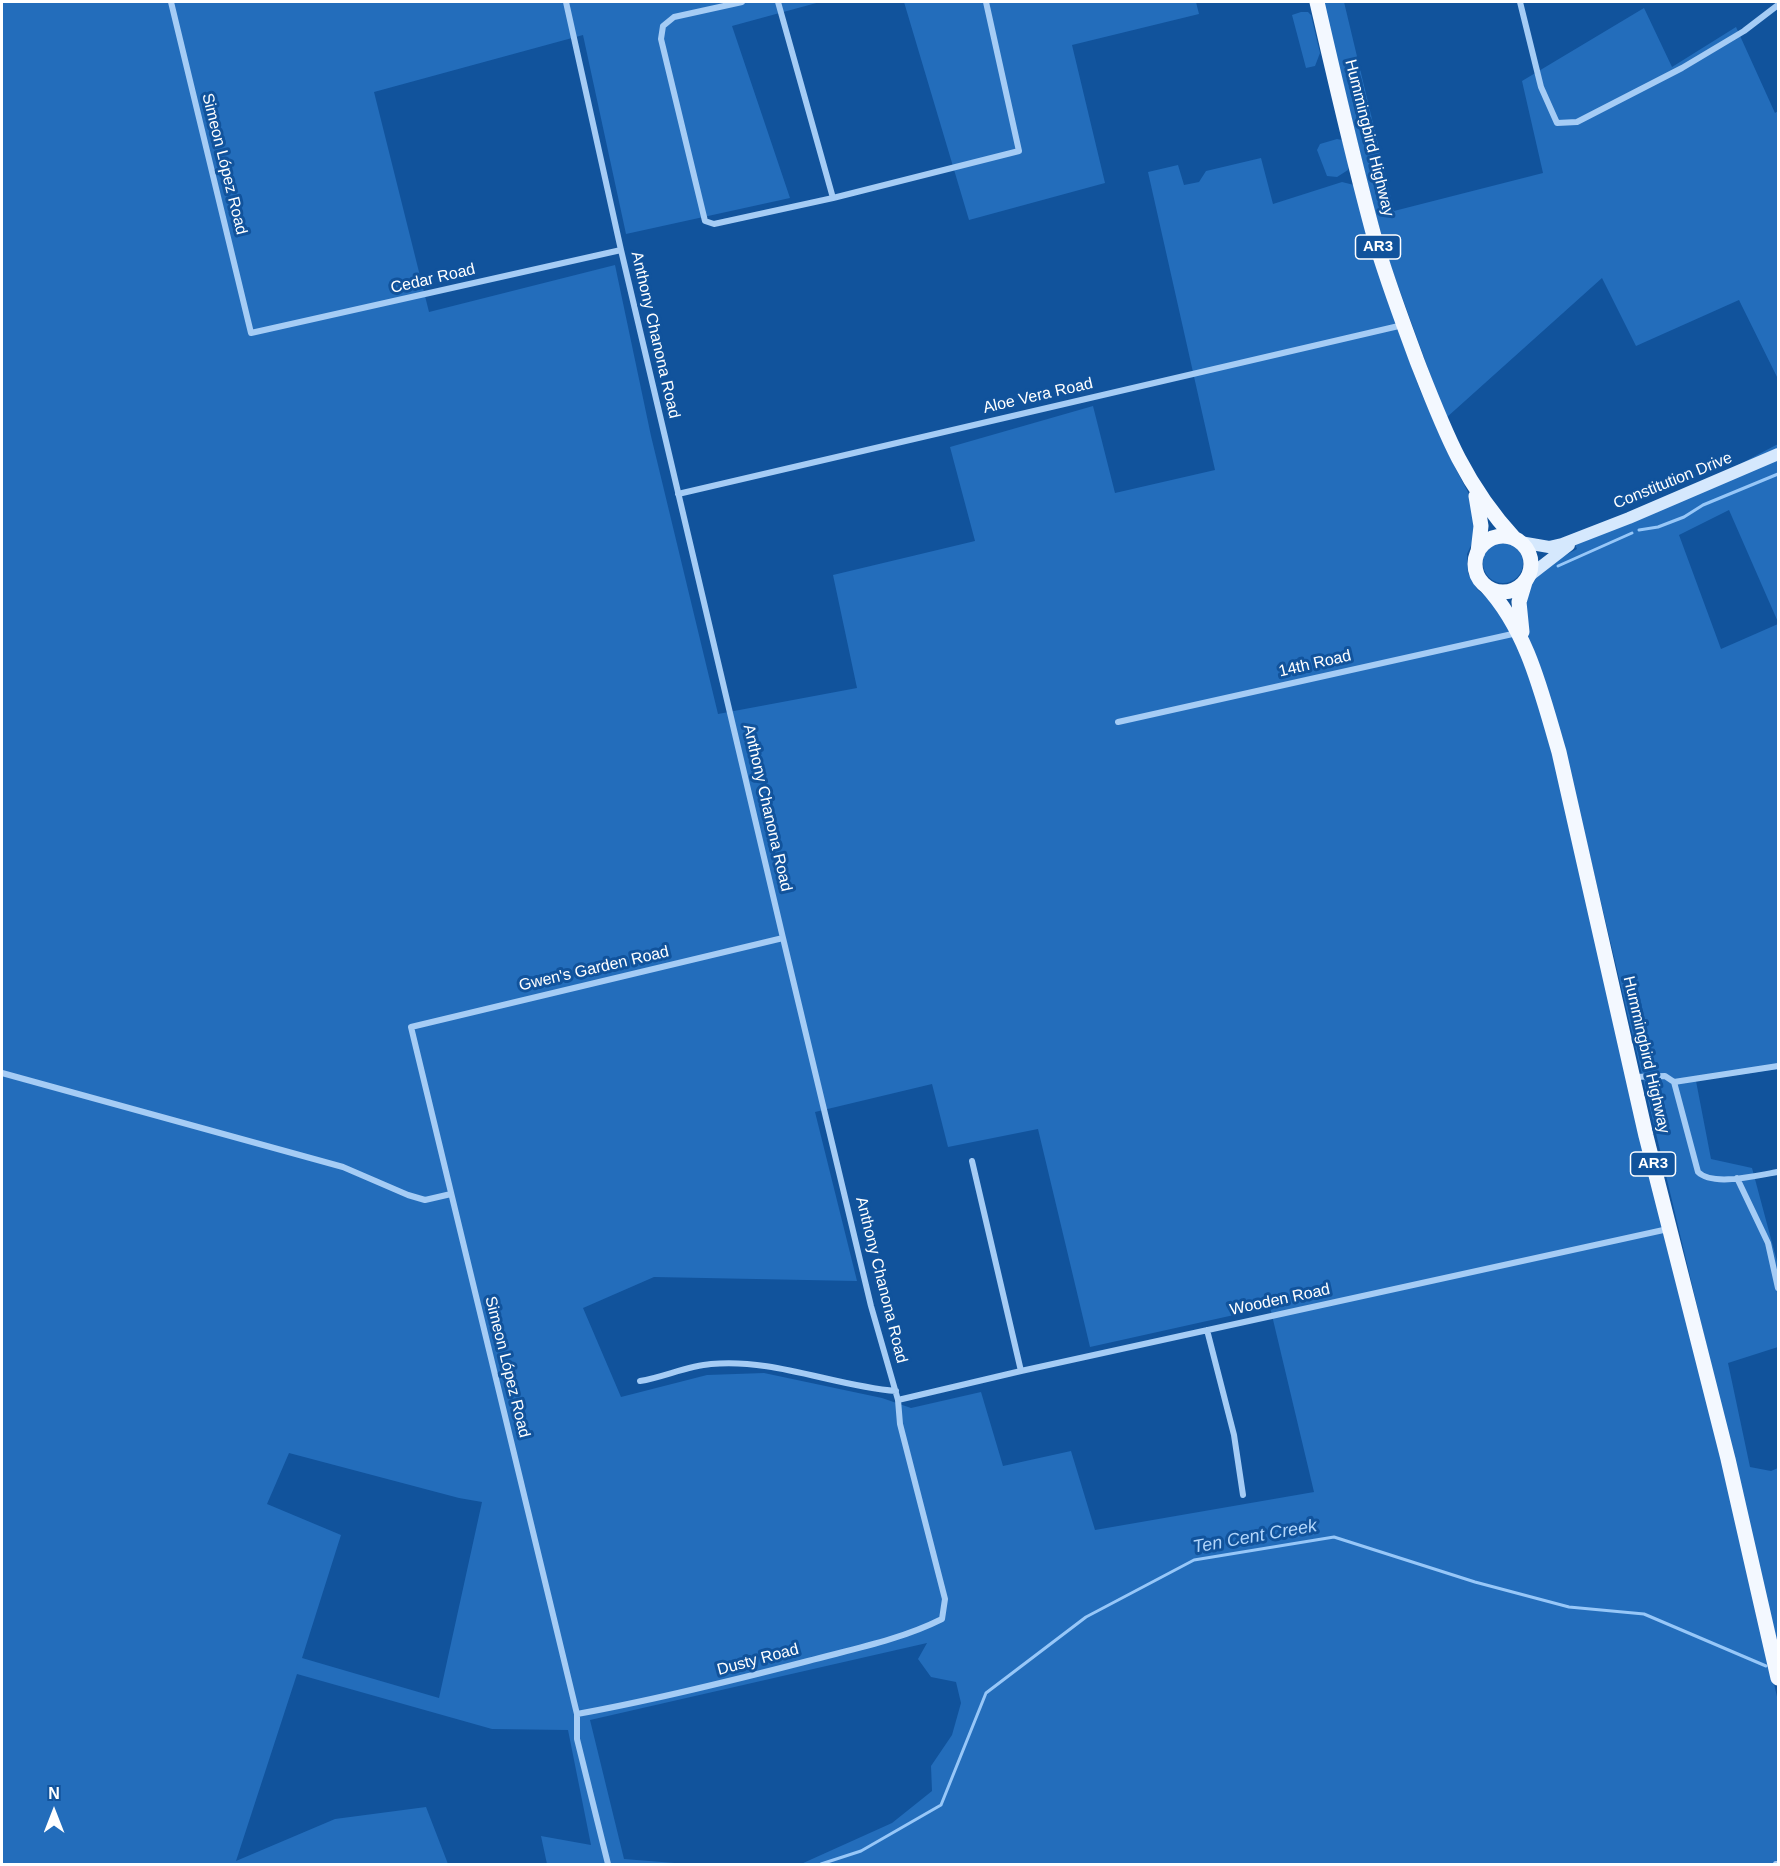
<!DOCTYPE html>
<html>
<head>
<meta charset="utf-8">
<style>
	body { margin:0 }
	#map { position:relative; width:1780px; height:1866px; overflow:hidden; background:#11539c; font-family:Helvetica,sans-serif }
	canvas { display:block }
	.frame { position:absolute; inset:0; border:3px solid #fff; pointer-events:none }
	.north { position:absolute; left:24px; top:1782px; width:60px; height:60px; -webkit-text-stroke:4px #11539c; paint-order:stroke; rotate:0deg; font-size:16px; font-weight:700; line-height:24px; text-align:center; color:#fff }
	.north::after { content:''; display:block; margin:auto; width:21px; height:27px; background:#fff; clip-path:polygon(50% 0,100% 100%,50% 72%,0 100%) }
</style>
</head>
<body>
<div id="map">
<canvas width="1780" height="1866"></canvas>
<div class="frame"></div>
<div class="north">N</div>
</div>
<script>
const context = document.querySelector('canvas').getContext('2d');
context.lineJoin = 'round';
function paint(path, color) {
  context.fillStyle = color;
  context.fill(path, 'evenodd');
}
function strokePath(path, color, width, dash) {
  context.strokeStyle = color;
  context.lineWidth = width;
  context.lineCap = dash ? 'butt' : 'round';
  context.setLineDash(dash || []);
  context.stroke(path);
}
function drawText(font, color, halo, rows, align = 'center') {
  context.font = font + ' Helvetica,sans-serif';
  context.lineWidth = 6;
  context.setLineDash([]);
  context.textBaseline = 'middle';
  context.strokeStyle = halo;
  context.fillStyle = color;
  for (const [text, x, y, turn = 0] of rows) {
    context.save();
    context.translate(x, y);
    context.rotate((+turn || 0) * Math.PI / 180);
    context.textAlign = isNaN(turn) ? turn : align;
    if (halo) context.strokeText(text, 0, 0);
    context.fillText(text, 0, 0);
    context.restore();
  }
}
paint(new Path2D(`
	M2,2H820L732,26L790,198L626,234L583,35L374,92L429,312L615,265L651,436L718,714L857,688L833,575L975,541L950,447L1093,406L1115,493L1215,470L1148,172L1178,165L1184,185L1199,182L1206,171L1261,158L1273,204L1342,182L1354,185L1402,341L1420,390L1449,456L1470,496L1475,514L1473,541L1467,554L1468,573L1477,589L1496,606L1511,630L1537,697L1558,776L1657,1178L1778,1701V1864H801L892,1823L932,1791L931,1766L952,1735L961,1703L956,1682L931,1677L918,1659L927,1643L590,1720L624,1859L687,1864H547L541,1836L591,1845L568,1730L492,1729L297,1674L236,1861L335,1819L426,1807L448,1864H2ZM932,1084L948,1147L1038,1129L1090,1347L1270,1307L1314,1492L1095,1530L1071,1451L1003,1466L981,1392L911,1408L882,1398L764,1373L707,1375L621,1397L583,1308L654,1277L857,1281L815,1112ZM289,1453L459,1498L482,1502L439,1698L302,1658L341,1535L267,1504Z
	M904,2H1196L1199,14L1072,45L1105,183L969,220Z
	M1323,2H1344L1394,211L1543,173L1522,81L1644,8L1672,67L1736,27L1775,113L1778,111V379L1739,300L1636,346L1602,278L1446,418L1389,261L1373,205Z
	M1301,12H1308L1311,15L1320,53L1315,66L1306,68L1292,15Z
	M1337,139L1342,140L1349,166L1348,170L1337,177L1327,176L1317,150L1320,144Z
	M1778,444V622L1729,510L1679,535L1721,649L1778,624V1069L1696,1081L1711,1159L1752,1168L1778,1265V1347L1728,1363L1750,1467L1771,1471L1778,1468V1646L1570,772L1524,622L1528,590L1533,580L1562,557L1577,549L1572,537L1704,483Z
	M1483 563a20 20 0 1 1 40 0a20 20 0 1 1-40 0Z`), '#236dbb');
strokePath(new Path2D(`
	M1639,530L1658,527L1684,517L1703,505L1778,474
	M1558,566L1632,533
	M821,1864L861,1851L941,1805L986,1693L1086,1617L1194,1560L1334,1537L1475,1582L1569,1607L1644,1614L1766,1666`), '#97c7f8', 3);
strokePath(new Path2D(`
	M171,2L251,333L621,250
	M566,2L621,250L783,938L871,1306L898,1400L900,1424L945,1599L942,1619C900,1640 853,1649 808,1661C731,1681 655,1700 577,1714
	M742,2L674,17L663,26L661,39L705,221L714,224L833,198L1019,151L986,2
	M778,2L833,198
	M1520,2L1541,87L1557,123L1577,122L1682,68L1744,31L1778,5
	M678,494L1403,325
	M1118,722L1517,633
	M2,1073L343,1167L408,1195L425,1200L451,1194
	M1633,1077L1665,1076L1674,1082L1778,1066
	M1674,1082L1698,1172C1713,1187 1758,1175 1778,1172
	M972,1161L1021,1371
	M1737,1178L1768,1243L1778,1288
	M1207,1330L1234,1435L1243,1495
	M640,1381C664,1377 687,1366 711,1364C774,1358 834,1386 896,1391
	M898,1400L1021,1371L1668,1229
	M608,1864L577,1739V1714L411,1027L783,938
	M1776,1864H1778`), '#a5ccf5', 6);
strokePath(new Path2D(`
	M1520,542L1549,547L1562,544L1629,518L1778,454
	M1529,576L1569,545`), '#d5e8fd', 12);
strokePath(new Path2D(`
	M1317,2C1335,80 1353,159 1374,236C1386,278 1402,320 1417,361C1444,430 1464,484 1515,539
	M1476,496L1481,526L1478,552
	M1475 564a28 28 0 1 1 56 0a28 28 0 1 1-56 0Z
	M1486,586C1528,631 1542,695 1559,752L1646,1136L1728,1459L1778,1678
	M1522,632L1519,602L1525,582`), '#f3f8ff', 15);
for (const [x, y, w] of [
	[1378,247,45],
	[1653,1164,45]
]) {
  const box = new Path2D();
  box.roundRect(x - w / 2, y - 12, w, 24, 4.5);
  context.fillStyle = '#11539c';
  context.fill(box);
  strokePath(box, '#fff', 1.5);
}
drawText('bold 15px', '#fff', null, [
	["AR3",1378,247],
	["AR3",1653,1164]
]);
drawText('16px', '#fff', '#11539c', [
	["Hummingbird Highway",1369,138,76],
	["Simeon López Road",224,164,76],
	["Cedar Road",433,279,-13],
	["Anthony Chanona Road",655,335,77],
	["Aloe Vera Road",1038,396,-13],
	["Constitution Drive",1673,481,-22],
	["14th Road",1315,664,-13],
	["Anthony Chanona Road",767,808,77],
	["Gwen's Garden Road",594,969,-13],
	["Hummingbird Highway",1646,1055,77],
	["Anthony Chanona Road",881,1280,76],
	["Wooden Road",1280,1300,-12],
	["Simeon López Road",507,1367,76],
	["Dusty Road",758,1660,-15]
]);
drawText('italic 18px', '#b2d6fb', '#11539c', [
	["Ten Cent Creek",1255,1537,-10]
]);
</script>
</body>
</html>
